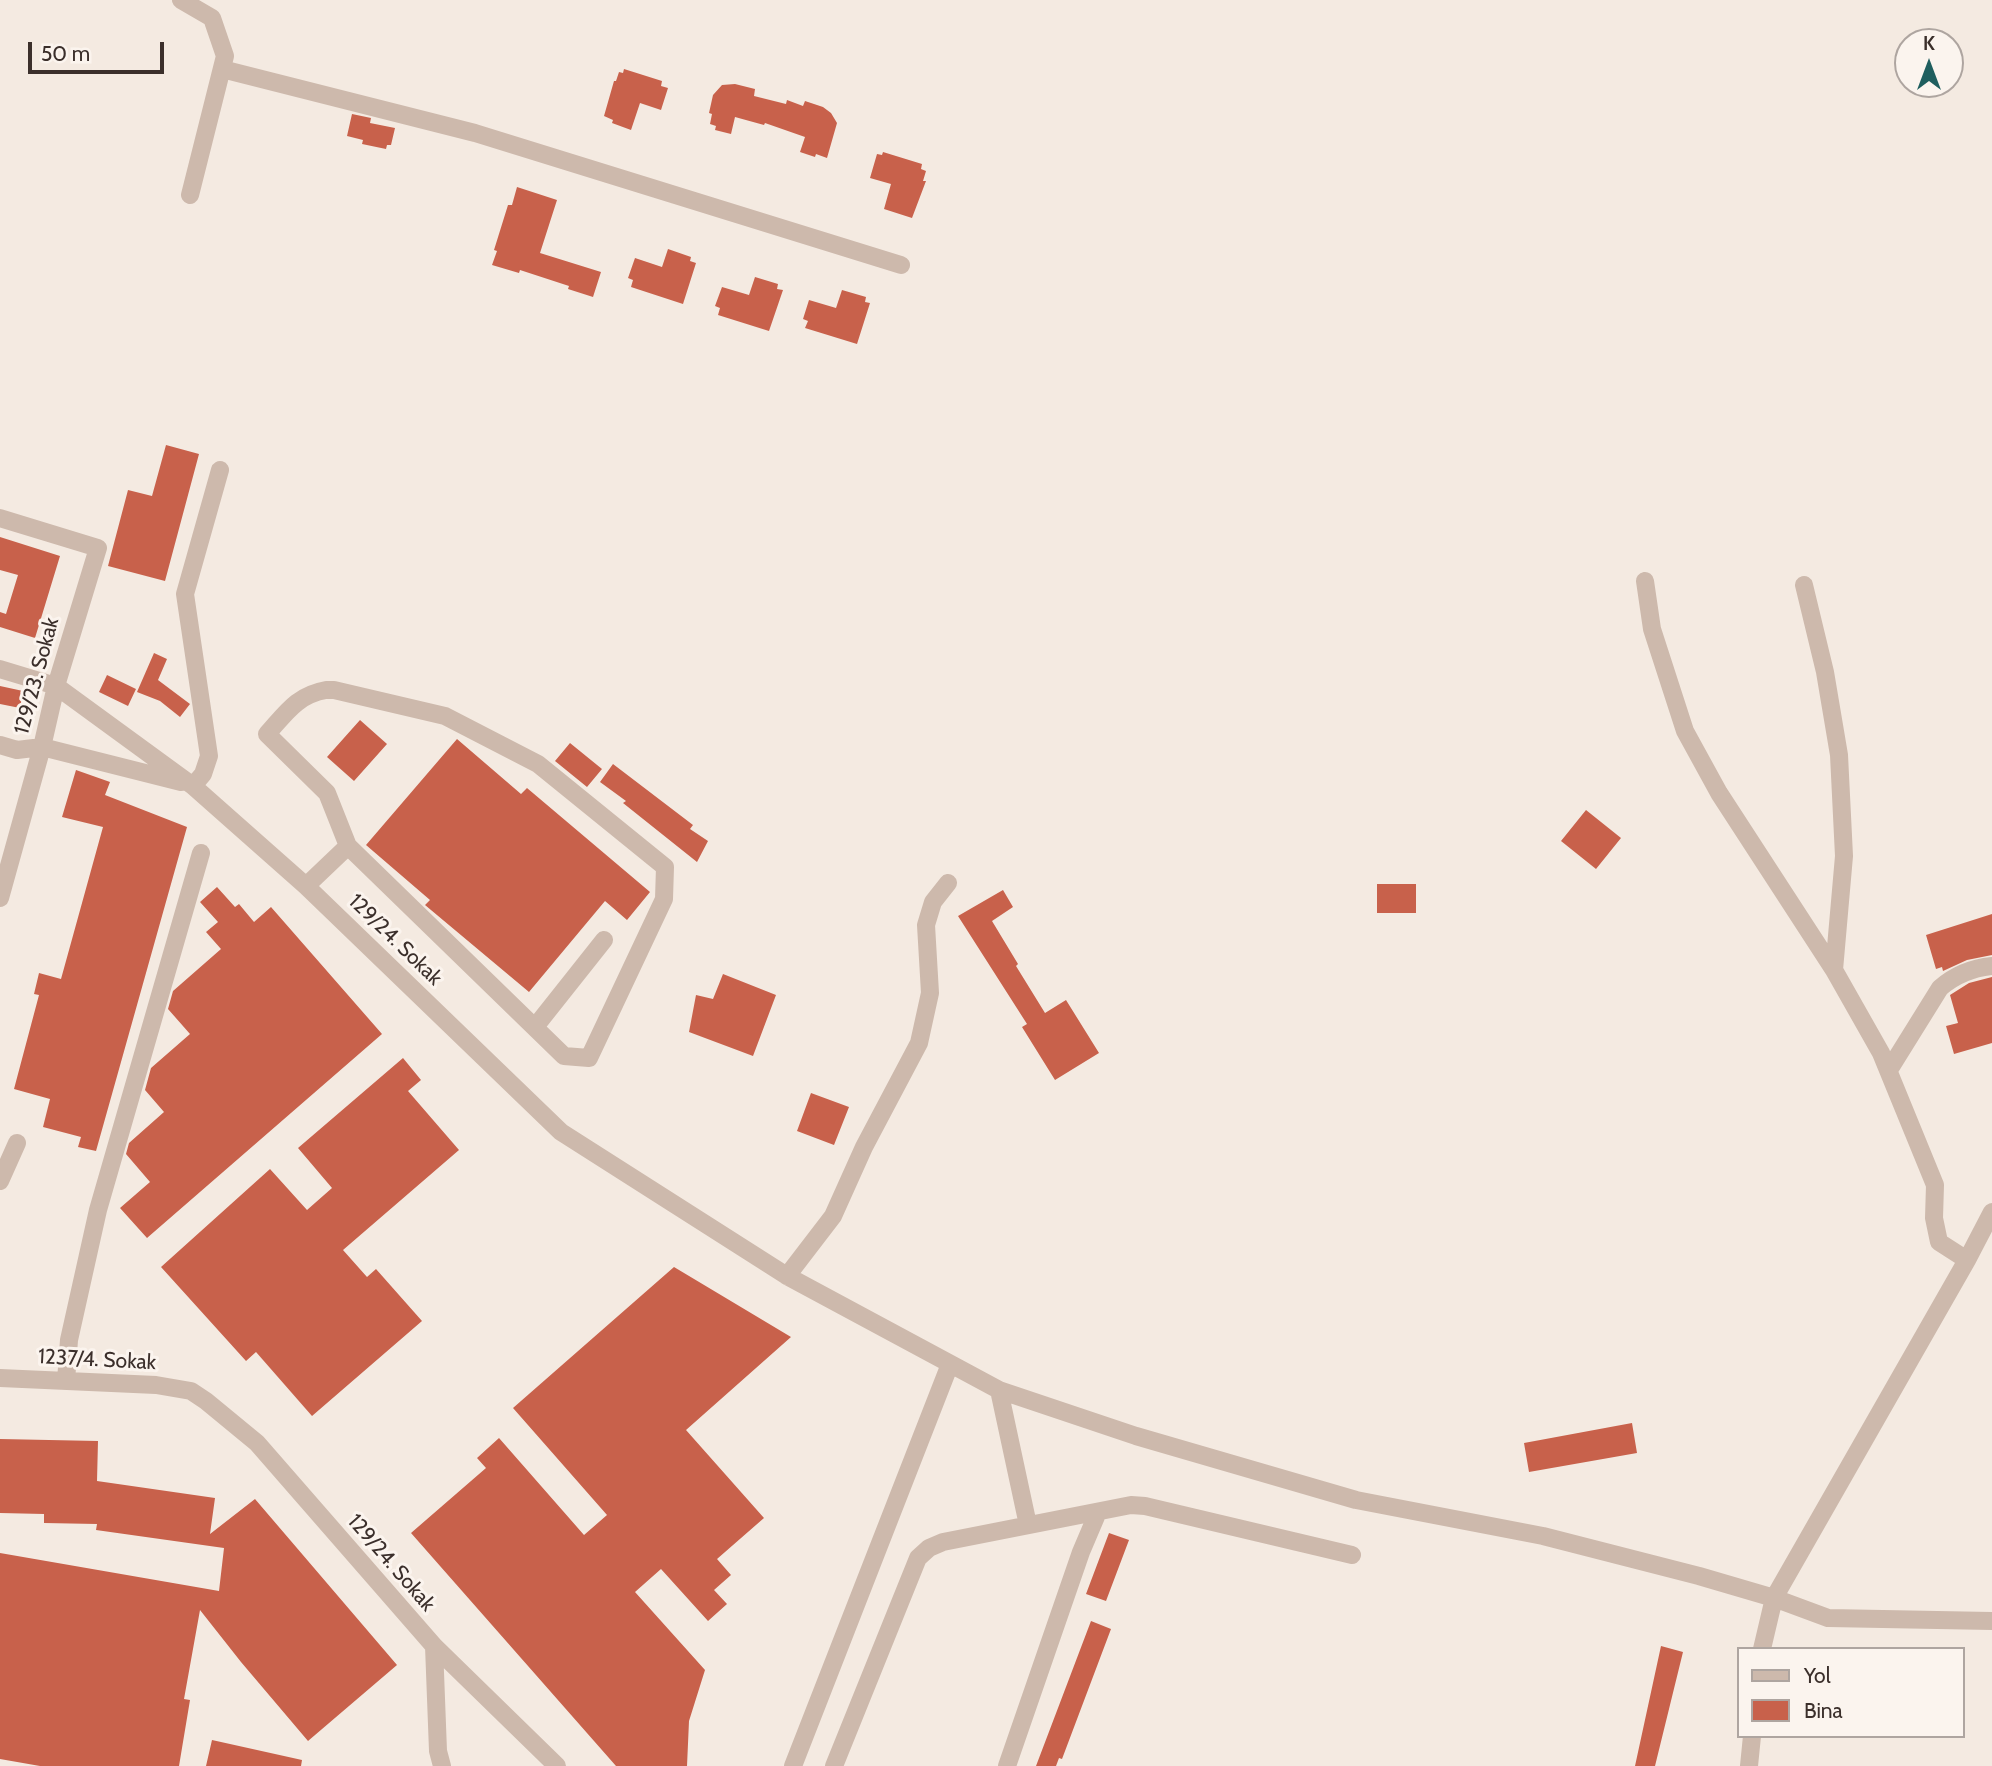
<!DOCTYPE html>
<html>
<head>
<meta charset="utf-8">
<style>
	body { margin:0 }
	#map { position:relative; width:1992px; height:1766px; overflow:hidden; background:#f4eae1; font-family:Cabin,sans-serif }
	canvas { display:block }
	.legend { position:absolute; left:1737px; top:1647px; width:228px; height:91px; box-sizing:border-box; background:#fbf4ee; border:2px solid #aea5a0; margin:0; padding:9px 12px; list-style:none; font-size:21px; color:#3b2f2b }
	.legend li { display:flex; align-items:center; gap:14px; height:35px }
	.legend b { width:35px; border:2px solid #aea5a0 }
	.north { position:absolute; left:1894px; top:28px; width:70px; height:70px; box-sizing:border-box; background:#fbf4ee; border:2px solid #aea5a0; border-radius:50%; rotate:0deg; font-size:19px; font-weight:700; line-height:28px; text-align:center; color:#3b2f2b }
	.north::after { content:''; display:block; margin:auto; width:24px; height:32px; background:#1f5e5e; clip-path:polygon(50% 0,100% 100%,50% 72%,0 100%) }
	.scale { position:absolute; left:28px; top:42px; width:136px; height:32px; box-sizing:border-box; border:4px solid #3b2f2b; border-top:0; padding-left:9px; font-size:21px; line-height:24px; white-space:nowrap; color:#3b2f2b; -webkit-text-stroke:5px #fbf4ee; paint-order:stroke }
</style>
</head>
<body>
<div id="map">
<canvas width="1992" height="1766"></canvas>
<ul class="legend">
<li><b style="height:9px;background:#cdb9ac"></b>Yol</li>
<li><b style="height:19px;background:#c8614b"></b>Bina</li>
</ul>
<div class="north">K</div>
<div class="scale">50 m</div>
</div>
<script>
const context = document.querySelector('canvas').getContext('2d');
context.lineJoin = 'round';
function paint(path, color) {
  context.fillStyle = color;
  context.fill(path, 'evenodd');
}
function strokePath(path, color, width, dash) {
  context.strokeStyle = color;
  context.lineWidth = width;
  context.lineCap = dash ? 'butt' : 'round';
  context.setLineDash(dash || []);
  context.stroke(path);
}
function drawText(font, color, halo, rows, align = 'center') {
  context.font = font + ' Cabin,sans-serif';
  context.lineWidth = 6;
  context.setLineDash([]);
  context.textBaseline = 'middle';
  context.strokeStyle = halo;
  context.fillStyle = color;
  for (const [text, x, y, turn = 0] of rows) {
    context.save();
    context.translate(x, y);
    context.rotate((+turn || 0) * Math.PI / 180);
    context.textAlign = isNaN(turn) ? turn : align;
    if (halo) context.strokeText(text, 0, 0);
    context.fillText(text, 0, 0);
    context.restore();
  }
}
paint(new Path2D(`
	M624,69L662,81L661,86L668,88L661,110L640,103L631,130L612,123L613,120L604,116L614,81H616L619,72L623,73Z
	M735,84L755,89L754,96L786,104L787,100L803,106L805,101L823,107L831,113L837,123L827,158L816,154L815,157L800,152L805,137L765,123L764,125L735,117L731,134L715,130L716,126L710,124L712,114L709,113L713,95L722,85Z
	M352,114L371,118L370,123L395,128L391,145H387L386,149L362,144L363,140L347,136Z
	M883,152L922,164L921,169L926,171L923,181H926L912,218L884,209L891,184L870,178L877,154L882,155Z
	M517,187L557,200L540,253L601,272L593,297L568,289L569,286L520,270L519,273L492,265L497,251L494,250L508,205H512Z
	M668,249L691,257L690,261L696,263L683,304L631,287L633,280L628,278L635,258L662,267Z
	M755,277L778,284L777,289L783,290L769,331L718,315L720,308L715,306L722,287L749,295Z
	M842,290L866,297L865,302L870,303L857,344L805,328L808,321L803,319L809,300L836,308Z
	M166,445L199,454L165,581L108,566L128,490L152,496Z
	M0,537L60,556L35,638L0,627V612L6,614L18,575L0,570Z
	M154,653L167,659L158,680L190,704L180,717L160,701L137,692Z
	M107,675L136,689L128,706L99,692Z
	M0,686L23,691L20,708L0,704Z
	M360,720L387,744L354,781L327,757Z
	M457,739L521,794L527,788L650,892L627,920L605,901L529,992L425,905L430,900L366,845Z
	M570,743L602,769L587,787L555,761Z
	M613,764L693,825L690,829L708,841L697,862L623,803L626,801L600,782Z
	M76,770L110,782L105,795L187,827L96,1151L78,1147L81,1137L43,1127L50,1099L14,1089L39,995L34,994L39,973L61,979L103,827L62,817Z
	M1586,810L1621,838L1596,869L1561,841Z
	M1377,884H1416V913H1377Z
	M217,887L235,907L239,904L254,922L271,907L382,1034L147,1238L120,1208L150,1182L126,1154L129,1143L164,1112L145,1090L151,1068L190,1034L168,1009L173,991L221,949L206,932L218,922L200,902Z
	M1003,890L1013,907L992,921L1018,964L1016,966L1045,1013L1066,1000L1099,1053L1055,1080L1022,1027L1027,1024L958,916Z
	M1992,914V955L1967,960L1943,971L1942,967L1936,969L1926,935Z
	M723,974L776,995L753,1056L689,1032L696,995L713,999Z
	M1992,977V1043L1954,1054L1946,1026L1958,1023L1950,995L1969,983Z
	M403,1058L421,1080L408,1091L459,1150L343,1250L367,1277L376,1269L422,1321L312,1416L256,1352L246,1361L161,1267L270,1169L307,1210L332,1188L298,1148Z
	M811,1093L849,1107L834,1145L797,1131Z
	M674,1267L791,1337L686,1430L764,1518L717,1559L731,1575L714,1590L727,1604L708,1621L661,1569L635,1592L705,1670L689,1721L687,1766H616L411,1533L486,1468L477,1458L499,1438L584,1535L607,1515L513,1408Z
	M1632,1423L1637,1453L1529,1472L1524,1443Z
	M0,1439L98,1441L97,1481L215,1498L210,1534L255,1499L397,1665L308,1741L241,1662L200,1610L184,1699L190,1700L179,1766H40L0,1759V1553L219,1591L224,1548L96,1530L97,1524L44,1523V1514L0,1513Z
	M1109,1533L1129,1540L1106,1601L1086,1594Z
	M1091,1621L1111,1629L1062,1759L1059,1758L1056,1766H1036Z
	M1661,1646L1683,1652L1655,1766H1635Z
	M212,1740L302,1760L301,1766H206Z`), '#c8614b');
strokePath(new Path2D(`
	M181,0L212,18L225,56L190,195
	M222,69L475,133L901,265
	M0,518L98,548L56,686L42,747L0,898
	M1645,581L1652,629L1685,731L1719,793L1834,970L1881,1053L1935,1185L1934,1218L1939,1242L1967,1260
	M1804,585L1825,672L1839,755L1844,856L1834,970
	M0,669L56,686L193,786L306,886L561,1132L787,1276L999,1390L1136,1436L1356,1500L1543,1536L1699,1576L1774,1598L1828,1618L1992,1621
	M326,690H334L445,716L538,764L665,867L664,899L589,1058L564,1056L348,846L327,793L267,734C286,713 297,695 326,690Z
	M0,745L17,750L42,747L181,782
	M193,786L203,774L209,756L185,594L220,470
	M306,886L348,846
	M535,1027L604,940
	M1889,1070L1940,988C1955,975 1972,968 1992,966
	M0,1181L17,1143
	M787,1276L833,1216L864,1147L919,1043L930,993L926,925L933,902L948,883
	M0,1378L156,1385L191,1391L206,1401L257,1443L434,1646L557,1766
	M66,1381L69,1340L98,1210L201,853
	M999,1390L1028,1525
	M434,1646L438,1751L442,1766
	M1762,1649L1774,1598L1967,1260L1992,1212
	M793,1766L950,1364
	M834,1766L918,1558L929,1548L943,1542L1131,1505L1145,1506L1352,1555
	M1007,1766L1081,1552L1098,1512
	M1749,1766L1752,1736`), '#cdb9ac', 18);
drawText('21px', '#3b2f2b', '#fbf4ee', [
	["129/23. Sokak",37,676,-75],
	["129/24. Sokak",395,940,44],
	["1237/4. Sokak",97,1360,3],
	["129/24. Sokak",391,1563,49]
]);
</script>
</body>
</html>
